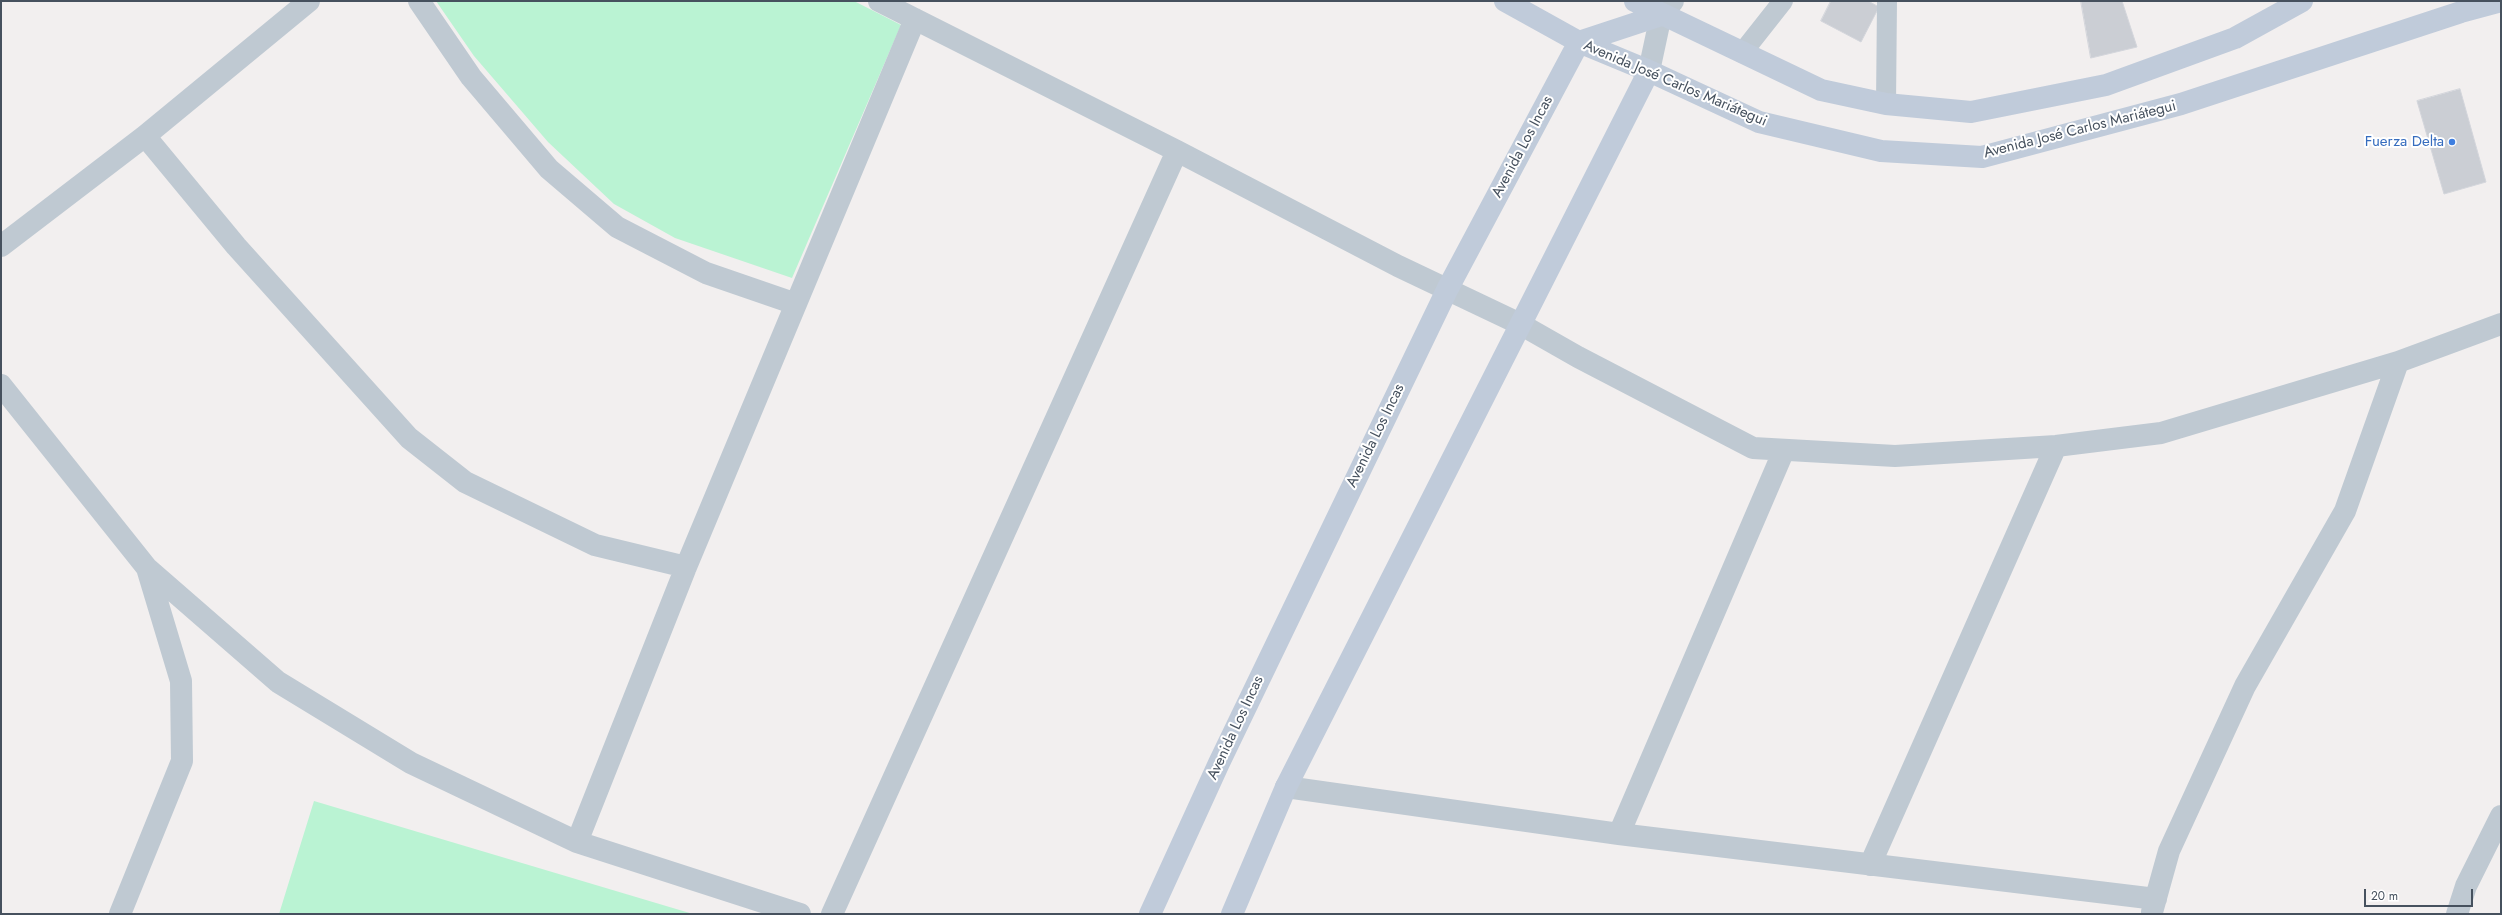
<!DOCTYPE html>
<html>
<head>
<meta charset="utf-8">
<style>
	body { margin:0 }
	#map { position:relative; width:2502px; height:915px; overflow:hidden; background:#f2efef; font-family:Jost,sans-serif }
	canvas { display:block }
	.frame { position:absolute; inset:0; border:2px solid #46515e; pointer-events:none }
	.scale { position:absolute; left:2364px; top:889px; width:109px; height:18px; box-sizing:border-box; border:2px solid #46515e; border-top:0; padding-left:5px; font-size:12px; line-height:14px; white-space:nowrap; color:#46515e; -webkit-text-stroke:3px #fff; paint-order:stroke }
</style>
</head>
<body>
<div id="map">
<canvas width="2502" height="915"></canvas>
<div class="frame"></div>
<div class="scale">20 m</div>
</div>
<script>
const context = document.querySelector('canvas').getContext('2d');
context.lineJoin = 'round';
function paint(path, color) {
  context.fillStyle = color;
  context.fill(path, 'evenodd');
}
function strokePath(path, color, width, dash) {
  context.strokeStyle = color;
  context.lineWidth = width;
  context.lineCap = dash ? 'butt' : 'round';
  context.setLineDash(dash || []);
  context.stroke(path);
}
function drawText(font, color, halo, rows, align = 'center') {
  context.font = font + ' Jost,sans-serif';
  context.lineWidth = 4;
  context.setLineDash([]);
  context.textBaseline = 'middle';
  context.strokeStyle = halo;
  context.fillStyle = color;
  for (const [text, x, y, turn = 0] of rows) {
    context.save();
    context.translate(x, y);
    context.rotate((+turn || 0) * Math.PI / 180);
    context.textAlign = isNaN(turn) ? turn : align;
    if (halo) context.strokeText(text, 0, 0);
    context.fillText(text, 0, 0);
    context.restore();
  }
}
paint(new Path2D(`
	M436,1H854L901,25L792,278L675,238L614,204L548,142L474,56Z
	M314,801L693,914H279Z`), '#baf3d3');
const building = new Path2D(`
	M1831,1H1868L1879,7L1861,42L1821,21Z
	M2081,1H2122L2137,47L2091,58Z
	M2460,89L2486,182L2444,194L2417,101Z`);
paint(building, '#cbced4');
strokePath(building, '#d3d5db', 1);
strokePath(new Path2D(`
	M1742,53L1783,1
	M1886,104L1887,1`), '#bfc9d2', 20);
strokePath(new Path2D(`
	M419,1L471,77L549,169L617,227L706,273L796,304
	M879,1L1177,151L1398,266L1520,324L1578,357L1753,448L1895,456L2056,446L2161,433L2398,362L2501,324
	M145,136L236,246L409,438L465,482L595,545L686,567
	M1,246L145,136L309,1
	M1,385L147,568L278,682L411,763L577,842L800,914
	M1286,787L1619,834L2156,899
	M1619,834L1784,450
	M577,842L686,567L915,19
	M1870,865L2056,446
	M2152,912L2169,851L2245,686L2345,511L2398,362
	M120,914L182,761L181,681L147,568
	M832,914L1177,151
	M2457,914L2466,886L2501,816`), '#bfc9d2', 22);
strokePath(new Path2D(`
	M1649,71L1661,15L1673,1`), '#bfc9d2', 22);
strokePath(new Path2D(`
	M1505,1L1579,42L1649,71L1759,122L1881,151L1982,157L2181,104L2461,12L2501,1
	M1635,1L1821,90L1886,104L1971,112L2106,85L2235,38L2302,1
	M1150,914L1219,763L1448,288L1579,42L1661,15
	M1232,914L1286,787L1649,71`), '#c0cbda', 22);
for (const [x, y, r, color] of [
	[2452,142,4,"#3f7fe0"]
]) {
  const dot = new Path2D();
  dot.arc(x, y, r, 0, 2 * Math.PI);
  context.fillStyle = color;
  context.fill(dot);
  strokePath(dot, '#fff', 1.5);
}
drawText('15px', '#46515e', '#fff', [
	["Avenida José Carlos Mariátegui",1675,84,23],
	["Avenida José Carlos Mariátegui",2080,130,-14],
	["Avenida Los Incas",1523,147,-62],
	["Avenida Los Incas",1376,436,-64],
	["Avenida Los Incas",1236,728,-65]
]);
drawText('15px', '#366cbe', '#fff', [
	["Fuerza Delta",2444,142]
], 'right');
</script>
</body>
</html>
